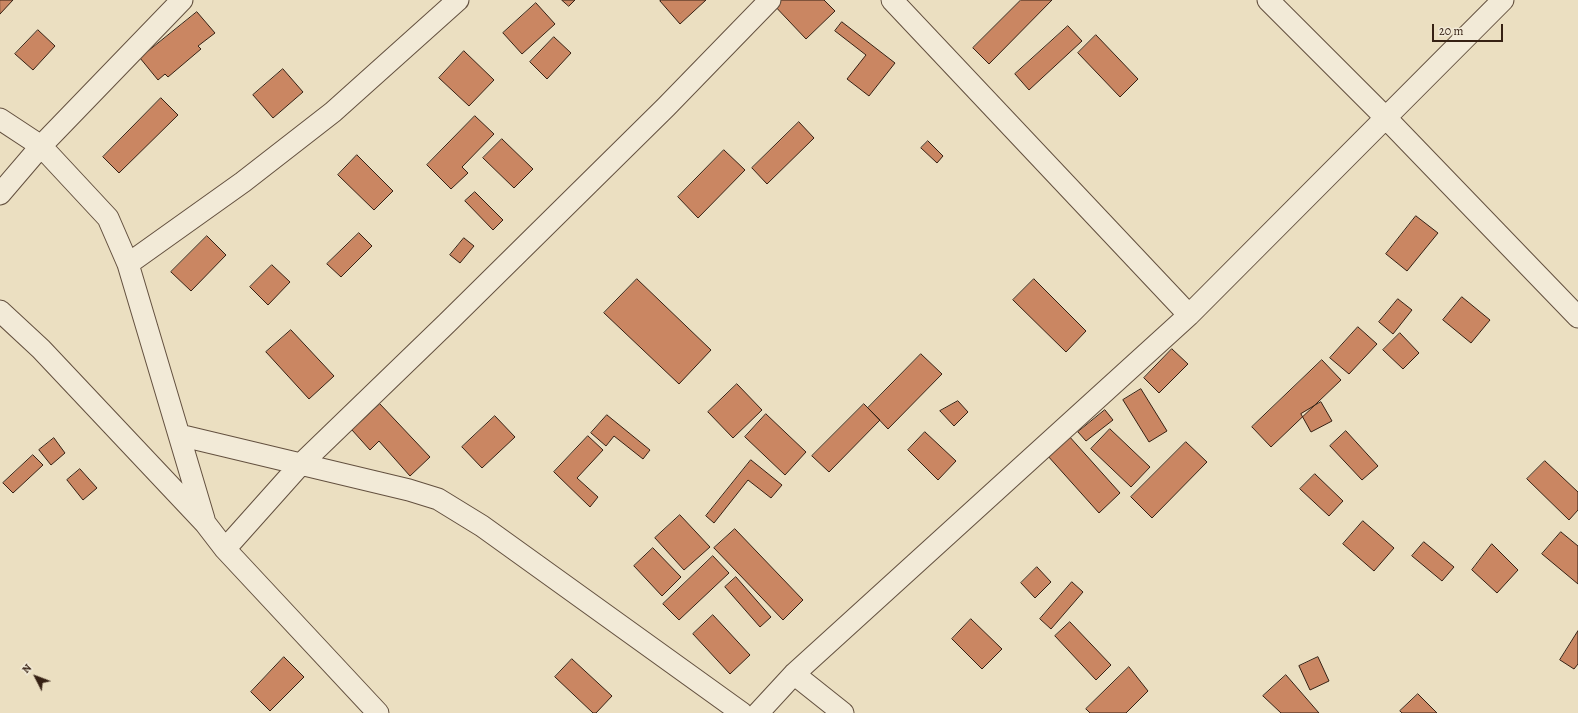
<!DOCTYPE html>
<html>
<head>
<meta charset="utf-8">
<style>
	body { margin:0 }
	#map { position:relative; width:1578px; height:713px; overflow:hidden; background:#ebdfc1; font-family:Alegreya,serif }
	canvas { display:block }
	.north { position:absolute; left:16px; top:657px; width:40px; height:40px; -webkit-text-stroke:3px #f2ead7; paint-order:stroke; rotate:312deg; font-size:11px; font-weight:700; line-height:16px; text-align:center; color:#362114 }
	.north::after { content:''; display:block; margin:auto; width:14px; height:18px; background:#362114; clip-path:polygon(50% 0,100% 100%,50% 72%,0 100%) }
	.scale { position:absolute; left:1432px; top:24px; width:71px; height:18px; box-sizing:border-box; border:2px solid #362114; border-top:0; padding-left:5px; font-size:12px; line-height:14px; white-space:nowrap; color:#362114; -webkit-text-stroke:3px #f2ead7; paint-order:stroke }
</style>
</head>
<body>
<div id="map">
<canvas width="1578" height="713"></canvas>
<div class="north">N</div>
<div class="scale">20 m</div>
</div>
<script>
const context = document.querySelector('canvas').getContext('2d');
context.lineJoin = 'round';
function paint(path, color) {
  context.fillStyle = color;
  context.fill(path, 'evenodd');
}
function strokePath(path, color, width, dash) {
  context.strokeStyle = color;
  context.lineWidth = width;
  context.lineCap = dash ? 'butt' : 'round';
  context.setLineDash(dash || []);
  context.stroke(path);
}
const building = new Path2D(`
	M0,0H13L0,14Z
	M562,0H575L569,6Z
	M662,0H706L680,24L660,1Z
	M774,0H824L835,11L806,39L771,2Z
	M1021,0H1052L989,64L973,48Z
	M536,3L555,24L522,54L503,33Z
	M197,12L215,33L198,46L201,49L168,77L165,74L158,80L140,58Z
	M842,22L895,63L869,96L847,79L866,55L835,31Z
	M1068,26L1082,41L1029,90L1015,74Z
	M38,30L55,46L33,70L15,54Z
	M1096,35L1138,79L1120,97L1078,53Z
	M554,37L571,53L547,79L530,62Z
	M464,51L494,80L469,106L439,78Z
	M283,69L303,92L273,118L253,95Z
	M161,98L178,115L119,173L103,157Z
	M475,116L494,134L462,167L468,173L451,189L427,165Z
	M799,122L814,138L767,184L752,168Z
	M502,139L533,169L514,188L483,158Z
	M928,141L943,156L937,163L921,148Z
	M724,150L745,170L698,218L678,197Z
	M357,155L393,191L374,210L338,175Z
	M475,192L503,220L493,230L465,201Z
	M1416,216L1438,233L1407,271L1386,254Z
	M359,233L372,246L341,277L327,264Z
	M207,236L226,255L191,291L171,272Z
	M464,238L474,246L460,263L450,255Z
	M272,265L290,282L268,305L250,287Z
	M637,279L711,350L679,384L604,313Z
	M1034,279L1086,331L1066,352L1013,300Z
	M1462,297L1490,320L1471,343L1443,320Z
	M1398,299L1412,310L1393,334L1379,322Z
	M1358,327L1377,344L1349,374L1330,358Z
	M291,330L334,376L309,399L266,352Z
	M1400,333L1419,353L1403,369L1383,350Z
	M1172,349L1188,364L1159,393L1144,378Z
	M921,354L942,374L888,429L868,408Z
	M1322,360L1341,380L1271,447L1252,427Z
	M737,384L762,410L733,438L708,412Z
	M1141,389L1167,431L1149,442L1123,400Z
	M958,401L968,412L954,426L940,411Z
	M1321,402L1332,421L1311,432L1301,414Z
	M380,404L430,457L410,476L379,441L370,450L352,430Z
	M864,404L880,420L829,472L812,456Z
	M1105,410L1113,420L1086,441L1078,432Z
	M766,414L806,452L785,475L745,437Z
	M607,415L650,450L643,459L614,436L606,446L591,433Z
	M495,416L515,437L482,468L462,447Z
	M1110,429L1150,467L1131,487L1091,449Z
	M1346,431L1378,466L1362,480L1330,446Z
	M925,432L956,461L938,480L908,450Z
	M1068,435L1120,493L1099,513L1047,455Z
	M588,436L603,450L577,478L598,497L590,507L554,472Z
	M54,438L65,453L51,465L39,450Z
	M1186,442L1207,462L1152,518L1131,497Z
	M33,455L43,465L13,493L3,483Z
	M751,460L782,485L771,498L748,480L714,523L706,516Z
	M1545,461L1578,492V510L1569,520L1527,479Z
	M80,469L97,488L83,500L67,480Z
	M1315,474L1343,501L1329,516L1300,489Z
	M680,515L710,547L684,570L655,538Z
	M1363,521L1394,548L1374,571L1343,544Z
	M735,529L803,600L783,620L714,548Z
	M1561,532L1578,546V584L1542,554Z
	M1424,542L1454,567L1442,581L1412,556Z
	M1492,544L1518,570L1497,593L1472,570Z
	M653,548L681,577L662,596L634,566Z
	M713,556L729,573L679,620L663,604Z
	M1037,567L1051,582L1035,598L1021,583Z
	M736,577L771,617L760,627L725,587Z
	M1072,582L1083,592L1051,629L1040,619Z
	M713,615L750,655L730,674L693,634Z
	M971,619L1002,649L982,669L952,639Z
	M1070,622L1111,665L1096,680L1055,636Z
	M1578,631V664L1574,669L1560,660Z
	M284,657L304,677L270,711L251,692Z
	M1318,657L1329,681L1310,690L1299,666Z
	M572,659L612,696L596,713H593L555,677Z
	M1129,667L1148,691L1126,713H1090L1086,709Z
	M1286,675L1319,713H1281L1263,696Z
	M1418,694L1437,713H1402L1400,711Z`);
paint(building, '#ca8662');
strokePath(building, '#362114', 1);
const street = new Path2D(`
	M892,0L1189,315
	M1268,0L1386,118L1578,317
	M0,119L41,146L108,218L128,264L204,519
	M0,194L41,146L182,0
	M128,264L243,182L333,112L458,0
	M0,311L41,349L205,523L225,549L378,713
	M179,435L409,490L438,499L482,526L742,713
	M225,549L300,465L447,323L666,107L770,0
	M794,674L843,713
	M758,713L794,674L1189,315L1503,0`);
strokePath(street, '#63503f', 23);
strokePath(street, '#f2ead7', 21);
</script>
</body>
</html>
